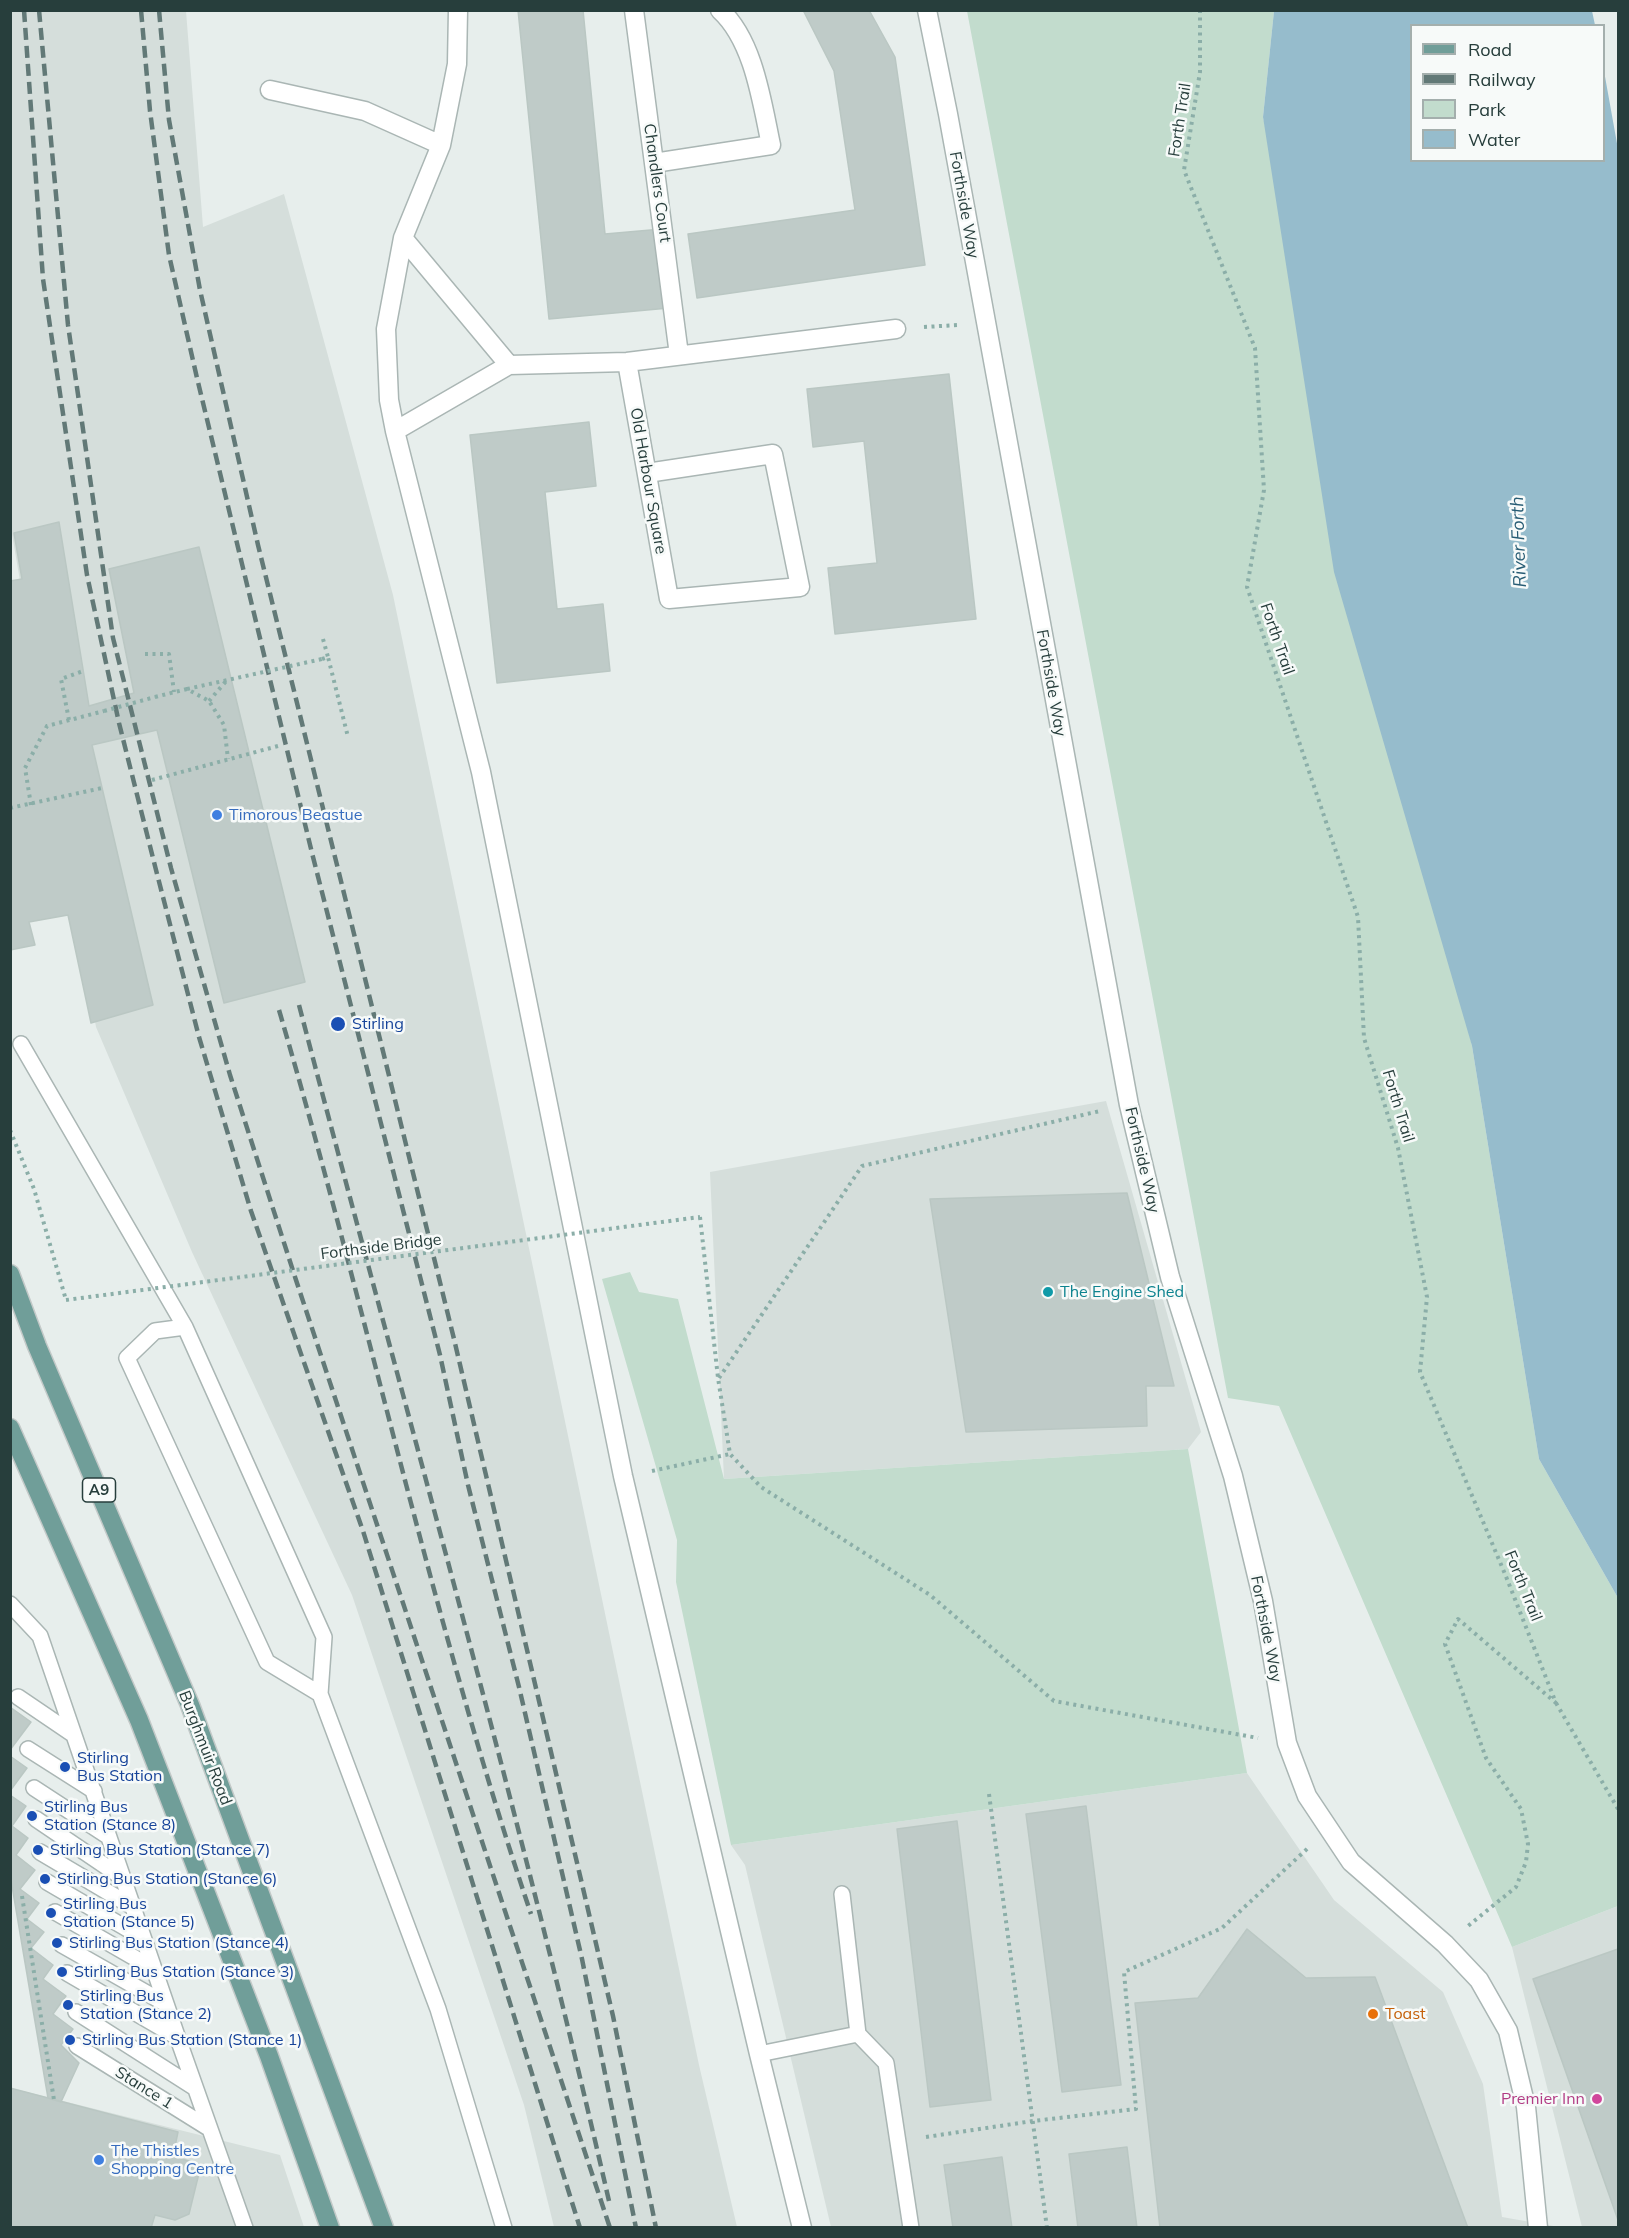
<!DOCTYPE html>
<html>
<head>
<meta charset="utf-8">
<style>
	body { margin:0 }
	#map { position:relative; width:1629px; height:2238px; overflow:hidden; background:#e7eeec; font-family:Mulish,sans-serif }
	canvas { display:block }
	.frame { position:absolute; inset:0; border:12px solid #273e3c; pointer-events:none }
	.legend { position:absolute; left:1410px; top:24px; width:195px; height:138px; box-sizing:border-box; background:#f7faf9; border:2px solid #a4afad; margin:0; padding:8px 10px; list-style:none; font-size:18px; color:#273e3c }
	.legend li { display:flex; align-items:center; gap:12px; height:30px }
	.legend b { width:30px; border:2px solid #a4afad }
</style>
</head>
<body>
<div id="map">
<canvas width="1629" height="2238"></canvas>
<div class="frame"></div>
<ul class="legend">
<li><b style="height:8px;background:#709e99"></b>Road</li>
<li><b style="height:8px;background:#627977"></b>Railway</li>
<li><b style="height:16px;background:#c2dccd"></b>Park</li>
<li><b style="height:16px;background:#96bccc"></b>Water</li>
</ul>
</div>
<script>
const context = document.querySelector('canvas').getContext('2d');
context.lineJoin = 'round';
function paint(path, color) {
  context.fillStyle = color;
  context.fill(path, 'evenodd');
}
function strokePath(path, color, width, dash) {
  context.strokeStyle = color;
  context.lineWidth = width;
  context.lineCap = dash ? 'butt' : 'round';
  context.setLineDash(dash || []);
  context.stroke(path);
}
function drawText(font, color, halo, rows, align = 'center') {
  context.font = font + ' Mulish,sans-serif';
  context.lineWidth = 5;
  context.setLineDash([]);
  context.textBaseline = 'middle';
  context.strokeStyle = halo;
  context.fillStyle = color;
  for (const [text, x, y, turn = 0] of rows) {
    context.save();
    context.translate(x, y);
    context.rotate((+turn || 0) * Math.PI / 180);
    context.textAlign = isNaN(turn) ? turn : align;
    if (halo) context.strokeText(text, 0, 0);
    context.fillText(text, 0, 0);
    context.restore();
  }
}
paint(new Path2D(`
	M10,11H186L203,227L284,194L393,595L699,2065L737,2227H554L524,2105L352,1595L192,1252L96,1027L11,528Z
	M1106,1101L1201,1432L1188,1449L724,1479L710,1172Z
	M1247,1773L1334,1900L1443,1992L1483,2084L1502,2217L1559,2227H831L745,1865L731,1845Z
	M1618,1906V2227H1582L1512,1947Z
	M11,2088L280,2155L304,2227L11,2228Z`), '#d5dedb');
paint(new Path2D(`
	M967,11H1274L1263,117L1472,1046L1539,1459L1618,1598V1906L1512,1947L1279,1406L1228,1398Z
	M630,1272L639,1292L678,1299L724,1479L1188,1449L1247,1773L731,1845L676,1582L677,1540L602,1279Z`), '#c2dccd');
paint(new Path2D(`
	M1274,11H1592L1595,25L1412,26V160H1604V71L1618,149V1598L1539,1459L1472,1046L1334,572L1263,117Z`), '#96bccc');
const building = new Path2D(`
	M518,10H583L605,234L662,229L669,308L549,319Z
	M803,10H869L895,57L925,265L697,298L688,234L855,210L834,71Z
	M949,374L976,619L835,634L828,568L877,563L864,441L813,447L807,389Z
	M589,422L596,486L545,492L557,609L603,604L610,671L497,683L470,435Z
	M59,522L89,706L134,693L109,569L199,547L305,982L224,1003L157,730L92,745L153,1005L91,1023L68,915L29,922L35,945L10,950V581L22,579L14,533Z
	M1127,1193L1174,1386H1146L1147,1426L966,1432L930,1199Z
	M10,1707L31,1722L10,1750Z
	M10,1756L27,1768L10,1791Z
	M10,1795L26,1806L12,1826L28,1838L16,1855L35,1870L20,1889L39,1903L27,1919L44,1932L31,1948L53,1965L43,1979L66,1996L53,2014L73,2029L61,2045L79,2063L61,2102L48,2098L10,1874Z
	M1086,1806L1121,2085L1062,2092L1026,1814Z
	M957,1821L991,2100L930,2107L897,1829Z
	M1247,1929L1306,1978L1375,1977L1468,2228H1160L1135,2003L1198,1998Z
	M1618,1949V2220L1533,1979Z
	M10,2088L178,2132L173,2156L201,2165L189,2214L175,2220L155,2215L151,2228H10Z
	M1127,2147L1137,2228H1078L1069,2154Z
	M1002,2157L1012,2228H953L944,2165Z`);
paint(building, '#bfcbc8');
strokePath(building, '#bac7c3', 1.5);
const service = new Path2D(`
	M21,1044L185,1327L324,1637L320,1694L267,1662L127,1358L155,1331L185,1327
	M10,1604L40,1636L176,2033L245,2228
	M320,1694L438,2009L504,2228
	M18,1697L74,1735
	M28,1749L94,1791
	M34,1788L109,1837
	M36,1819L123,1878
	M40,1852L133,1907
	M47,1882L143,1938
	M55,1912L154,1969
	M62,1945L166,2004
	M67,1973L177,2037
	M76,2012L195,2088
	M858,2034L886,2063L911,2228
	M77,2046L210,2129
	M759,2054L858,2034L842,1894`);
const minor = new Path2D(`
	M458,10L457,64L441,145L403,238L386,329L389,400L395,431L481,772L623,1476L759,2054L802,2228
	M634,10L679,355
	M270,90L365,111L441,145
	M654,163L771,145C762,103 754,41 720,10
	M403,238L509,365L627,362L896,329
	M627,362L669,599L800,587L773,454L647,473
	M395,431L509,365`);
const tertiary = new Path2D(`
	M927,10L948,114L1129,1105L1170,1277L1233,1476L1263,1601L1287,1743L1307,1796L1351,1862L1445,1944L1479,1980L1508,2031L1526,2107L1538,2228`);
const primary = new Path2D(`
	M10,1274L37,1346L190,1705L384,2228
	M10,1428L139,1720L269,2056L330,2228`);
strokePath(service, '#aab6b4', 18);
strokePath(minor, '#aab6b4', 21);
strokePath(tertiary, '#aab6b4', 21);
strokePath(primary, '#c3c9c8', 21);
strokePath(new Path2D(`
	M1200,10V72L1184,170L1255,348L1264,490L1247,587L1358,917L1364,1038L1398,1148L1427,1297L1420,1372L1505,1574L1556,1703L1458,1619L1445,1644L1486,1758L1521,1809L1528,1844L1526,1862L1516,1887L1468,1926
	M924,327L958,325
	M323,639L328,657
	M145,654H169L174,692
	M322,659L328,657L348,737
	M155,697L187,689L209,701L224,725L228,759
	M209,701L227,680
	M69,720L61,679L83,671
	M152,780L278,746
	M31,805L25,768L47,726L104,711
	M10,808L102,788
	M10,1130L34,1189L66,1300
	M700,1217L718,1378L730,1454L761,1487L930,1595L1054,1701L1258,1738
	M719,1378L862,1166L1100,1111
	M652,1471L730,1454
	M1556,1703L1618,1809
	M989,1794L1047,2228
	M22,1896L54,2100
	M926,2137L1033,2121L1136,2109L1124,1972L1222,1928L1308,1848`), '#8baea8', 4, [3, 4.5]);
strokePath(service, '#fff', 15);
strokePath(minor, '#fff', 18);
strokePath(tertiary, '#fff', 18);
strokePath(primary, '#709e99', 18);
strokePath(new Path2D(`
	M24,10L43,279L87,575L119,723L155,866L199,1037L251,1211L363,1531L580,2228
	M39,10L68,325L113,638L171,868L230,1075L296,1280L610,2228
	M141,10L150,111L169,255L197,378L312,853L440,1355L468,1485L519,1687L582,1959L636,2228
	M159,10L169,120L200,290L258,545L454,1339L613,2016L656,2228
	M299,1005C403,1403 517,1799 609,2201
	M279,1010C367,1310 431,1617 531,1914`), '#627977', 4.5, [12, 6]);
strokePath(new Path2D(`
	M187,689L322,659
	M104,711L155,697
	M66,1300L700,1217`), '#8baea8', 4, [3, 4.5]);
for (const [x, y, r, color] of [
	[217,815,6,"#3f7fe0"],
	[338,1024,8,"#1a4fb4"],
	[1048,1292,6,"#0f9aa8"],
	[65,1767,6,"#1a4fb4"],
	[32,1816,6,"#1a4fb4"],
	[38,1850,6,"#1a4fb4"],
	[45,1879,6,"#1a4fb4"],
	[51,1913,6,"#1a4fb4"],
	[57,1943,6,"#1a4fb4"],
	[62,1972,6,"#1a4fb4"],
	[68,2005,6,"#1a4fb4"],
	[1373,2014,6,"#e8710a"],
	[70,2040,6,"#1a4fb4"],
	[1597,2099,6,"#d1479c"],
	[99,2160,6,"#3f7fe0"]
]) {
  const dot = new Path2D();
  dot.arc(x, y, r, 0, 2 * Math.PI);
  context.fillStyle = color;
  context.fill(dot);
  strokePath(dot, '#f7faf9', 2);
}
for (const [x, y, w] of [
	[99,1490,33]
]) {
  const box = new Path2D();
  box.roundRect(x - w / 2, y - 12, w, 24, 4.5);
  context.fillStyle = '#f7faf9';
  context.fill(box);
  strokePath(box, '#273e3c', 1.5);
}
drawText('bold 15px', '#273e3c', null, [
	["A9",99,1490]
]);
drawText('16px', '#273e3c', '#f7faf9', [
	["Forth Trail",1180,120,-81],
	["Chandlers Court",657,183,82],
	["Forthside Way",964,205,80],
	["Old Harbour Square",648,481,80],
	["Forth Trail",1277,639,71],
	["Forthside Way",1051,683,80],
	["Forth Trail",1398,1106,73],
	["Forthside Way",1142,1160,77],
	["Forthside Bridge",381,1247,-7],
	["Forth Trail",1523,1586,68],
	["Forthside Way",1266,1629,79],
	["Burghmuir Road",205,1748,69],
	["Stance 1",144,2088,32]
]);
drawText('16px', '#366cbe', '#f7faf9', [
	["Timorous Beastue",229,815],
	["The Thistles",111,2151],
	["Shopping Centre",111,2169]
], 'left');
drawText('16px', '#164399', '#f7faf9', [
	["Stirling",352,1024],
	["Stirling",77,1758],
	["Bus Station",77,1776],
	["Stirling Bus",44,1807],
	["Station (Stance 8)",44,1825],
	["Stirling Bus Station (Stance 7)",50,1850],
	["Stirling Bus Station (Stance 6)",57,1879],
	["Stirling Bus",63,1904],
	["Station (Stance 5)",63,1922],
	["Stirling Bus Station (Stance 4)",69,1943],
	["Stirling Bus Station (Stance 3)",74,1972],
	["Stirling Bus",80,1996],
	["Station (Stance 2)",80,2014],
	["Stirling Bus Station (Stance 1)",82,2040]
], 'left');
drawText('16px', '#0d838f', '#f7faf9', [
	["The Engine Shed",1060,1292]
], 'left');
drawText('16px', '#c56008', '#f7faf9', [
	["Toast",1385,2014]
], 'left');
drawText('16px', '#b23c85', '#f7faf9', [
	["Premier Inn",1585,2099]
], 'right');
drawText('italic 18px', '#275c74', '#f7faf9', [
	["River Forth",1519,542,-92]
]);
</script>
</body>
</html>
